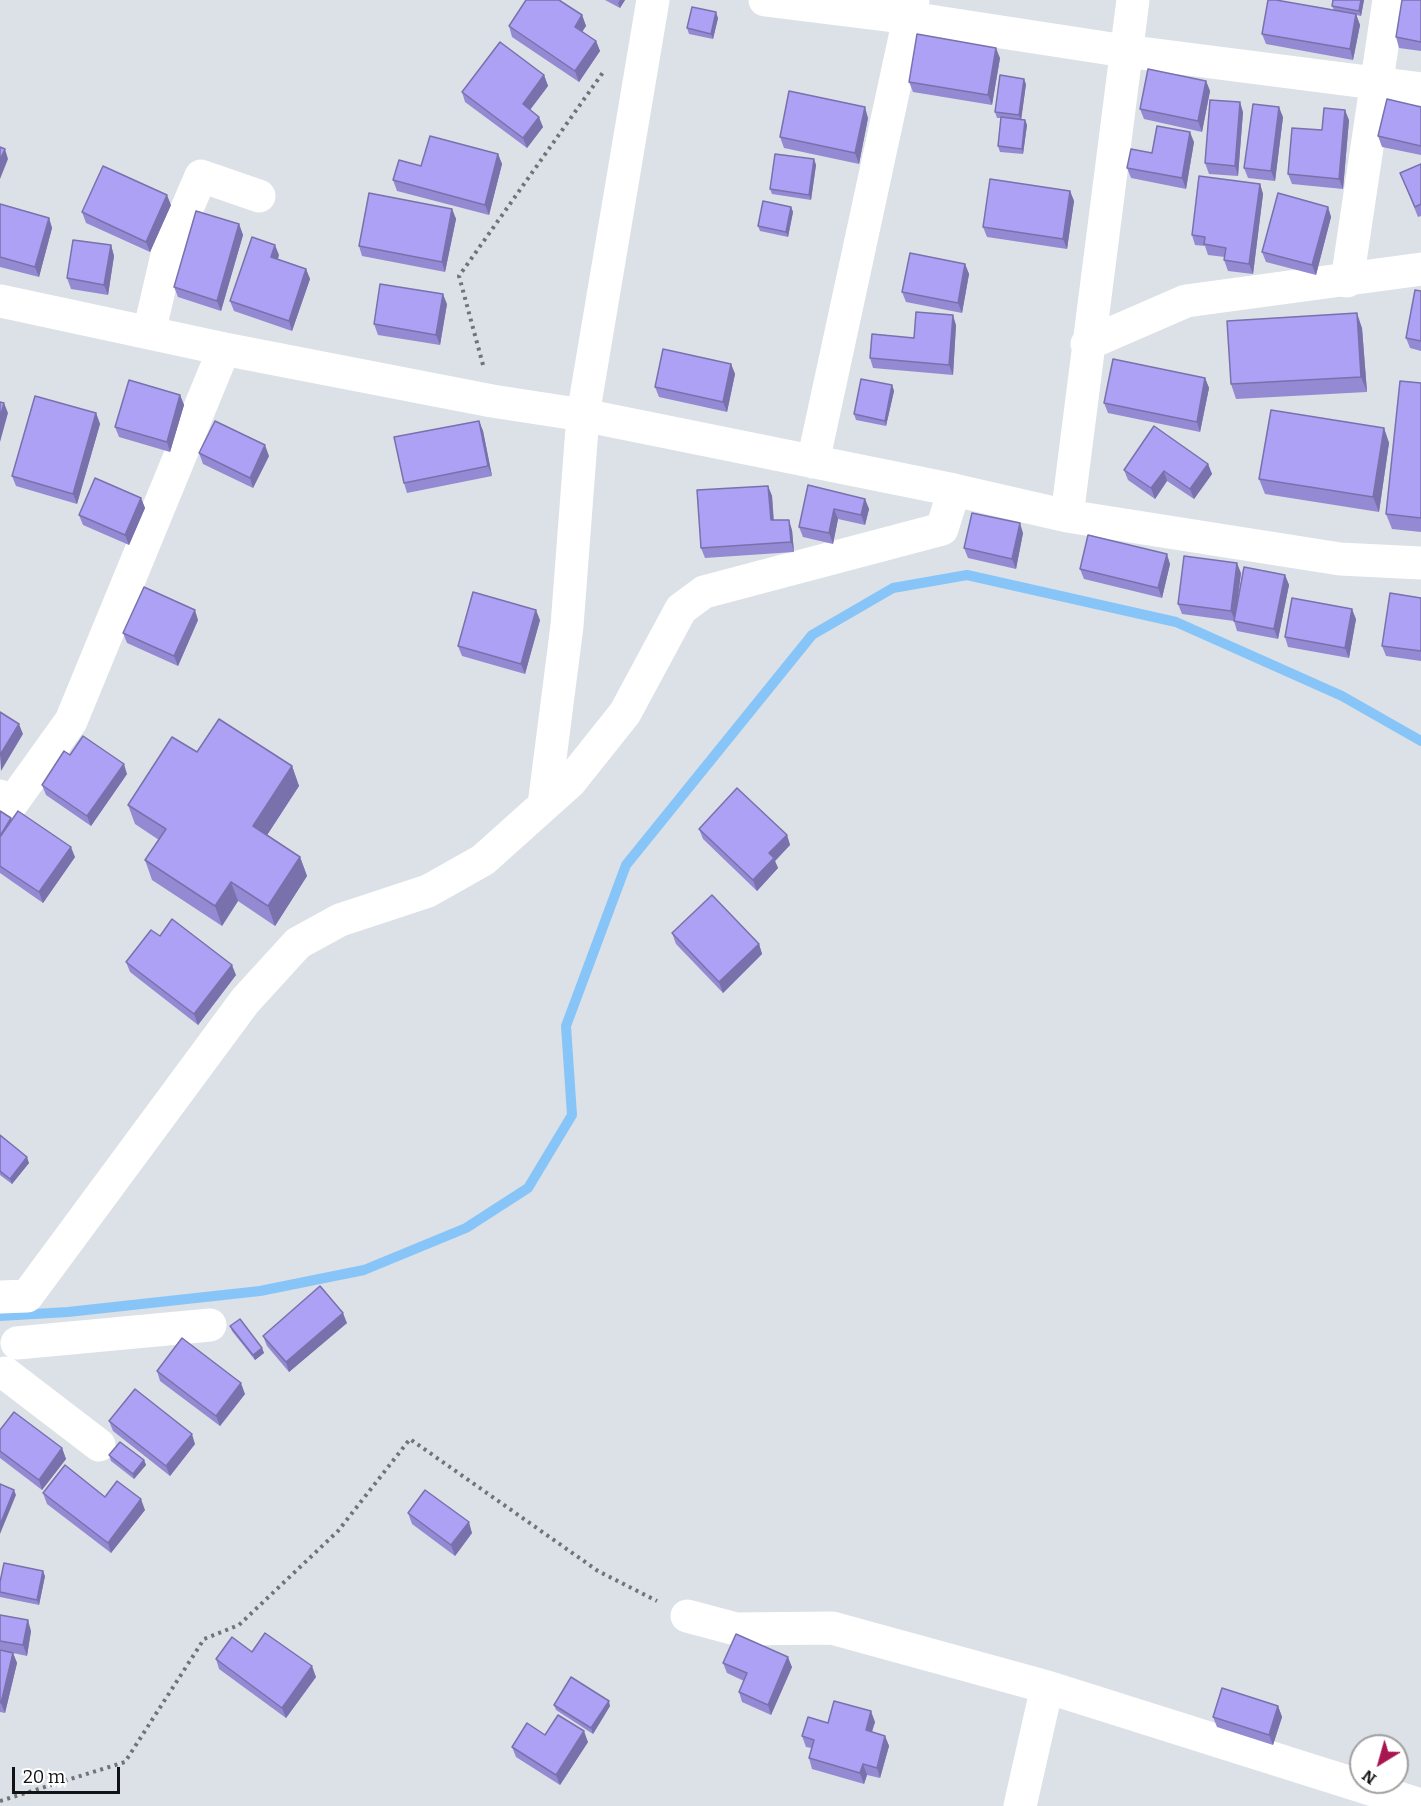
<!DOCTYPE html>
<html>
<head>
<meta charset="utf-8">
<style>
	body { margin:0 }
	#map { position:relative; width:1421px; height:1806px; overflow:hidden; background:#dbe1e7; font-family:Bitter,serif }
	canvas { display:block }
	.north { position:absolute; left:1349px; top:1734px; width:60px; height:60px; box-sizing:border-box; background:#fff; border:2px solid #a0a0a1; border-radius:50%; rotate:217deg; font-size:16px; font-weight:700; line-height:24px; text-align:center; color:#111215 }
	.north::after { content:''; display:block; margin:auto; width:21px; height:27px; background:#a81651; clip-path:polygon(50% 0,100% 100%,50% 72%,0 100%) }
	.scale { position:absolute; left:12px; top:1767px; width:108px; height:27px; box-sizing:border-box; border:3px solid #111215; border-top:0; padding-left:8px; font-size:18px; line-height:21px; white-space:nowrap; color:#111215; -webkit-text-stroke:4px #fff; paint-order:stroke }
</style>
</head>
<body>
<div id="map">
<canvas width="1421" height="1806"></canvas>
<div class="north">N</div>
<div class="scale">20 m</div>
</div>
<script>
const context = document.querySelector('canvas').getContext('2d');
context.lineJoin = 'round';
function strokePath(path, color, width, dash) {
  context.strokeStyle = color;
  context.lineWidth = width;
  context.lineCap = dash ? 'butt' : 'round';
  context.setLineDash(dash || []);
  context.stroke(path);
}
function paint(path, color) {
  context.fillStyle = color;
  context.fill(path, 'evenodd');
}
strokePath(new Path2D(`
	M0,1316L68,1312L260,1291L364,1270L466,1228L528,1188L572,1115L566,1026L626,865L812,635L893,588L967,575L1176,622L1342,696L1421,741`), '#87c5f8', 10);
strokePath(new Path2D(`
	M483,365L459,276L604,71
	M0,1801L125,1762L204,1639L239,1625L338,1531L410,1439L598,1571L657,1601`), '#707378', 4, [3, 4.5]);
strokePath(new Path2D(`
	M765,0L910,18L1125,51L1421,89
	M1347,281L1389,0
	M0,301L224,349L492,401L583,415L954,490L1067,516L1340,559L1421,563
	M149,333L167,255L201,176L259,196
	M1087,344L1186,301L1421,269
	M813,462L913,0
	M1067,516L1133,0
	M0,796L12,803L71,721L224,349
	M544,805L567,626L583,415L653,0
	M0,1297L27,1296L245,1001L298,943L340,920L428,891L483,860L570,782L625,713L681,609L704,592L942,529L954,490
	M17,1343L210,1325
	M5,1373L99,1445
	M687,1616L736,1629L832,1628L1047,1687L1421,1805
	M1020,1806L1047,1687`), '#fff', 33);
paint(new Path2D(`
	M605,0H625L620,8Z
	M1333,0H1364L1361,16L1356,15L1360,25L1353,60L1266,44L1262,34L1334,10L1332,6Z
	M1421,0V51L1399,48L1396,37Z
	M582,15L586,26L582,31L596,41L600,51L579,82L512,37L509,26Z
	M718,18L713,39L689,34L687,28Z
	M1000,58L992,105L913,92L909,82Z
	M544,75L548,86L530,110L543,127L527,148L465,102L462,92Z
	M1206,81L1210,91L1202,132L1144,119L1140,109Z
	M1026,84L1021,119L1025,120L1027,125L1023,154L1000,152L998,146L1001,118H997L995,112Z
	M1421,107V155L1382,147L1378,136Z
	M1243,112L1238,176L1209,174L1205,163Z
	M1283,117L1275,181L1248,178L1244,168Z
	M868,118L859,164L784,148L780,137Z
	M1349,120L1343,189L1292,184L1288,174L1322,130Z
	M1194,142L1186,189L1131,178L1127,168L1152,153Z
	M498,154L502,164L489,215L397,191L393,180L421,166Z
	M814,159L816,165L811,200L772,194L770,189Z
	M1421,164V216L1418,217L1400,173Z
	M1260,184L1263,194L1253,274L1228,271L1224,260L1225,257L1208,255L1205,246L1195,245L1192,235Z
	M1070,191L1074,201L1067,249L987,237L983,227Z
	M0,204L49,218L52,228L39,277L0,267Z
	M171,205L150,252L86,223L82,212Z
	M791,207L793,212L788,237L760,231L758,226Z
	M1328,207L1331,217L1316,275L1266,262L1262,252Z
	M452,209L456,219L445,272L362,256L359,246Z
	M239,224L243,235L221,311L178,297L174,287Z
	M111,245L114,256L108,295L71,289L67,278Z
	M279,255L278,259L306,269L310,279L292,331L234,311L230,301Z
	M965,264L969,274L962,313L906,302L902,292Z
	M1421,291V351L1410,348L1406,338Z
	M447,304L440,345L378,335L374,324Z
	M956,325L953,375L873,368L870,358L914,338Z
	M1362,328L1367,392L1236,399L1231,384Z
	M731,364L735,374L727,412L659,397L655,387Z
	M1205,378L1209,388L1200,432L1108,413L1104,403Z
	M1421,383V532L1392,529L1386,514Z
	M892,385L894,391L886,426L856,420L854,414Z
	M180,395L184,405L170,452L119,437L115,427Z
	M96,413L100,424L77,504L16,486L12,476Z
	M479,421L483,431L492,476L407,493L404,483Z
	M1384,428L1389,443L1379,512L1265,494L1259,479Z
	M199,453L269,456L253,488L203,464Z
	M1208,464L1212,474L1194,499L1167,481L1155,499L1128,480L1124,470Z
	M808,485L865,499L869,509L865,525L838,519L833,544L803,537L799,527Z
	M768,486L772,496L774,520L792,530L794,552L705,558L701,548Z
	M141,498L145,508L129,545L83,525L79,515Z
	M1023,533L1016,569L968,558L964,548Z
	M1170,564L1162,598L1084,579L1080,569Z
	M1241,573L1237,603L1285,575L1289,585L1278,639L1237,631L1234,621L1182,614L1178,604Z
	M1421,598V661L1386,656L1382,646Z
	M1356,619L1349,658L1288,647L1285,637Z
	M198,620L178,666L127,643L123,633Z
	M540,620L525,674L462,656L458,646Z
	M197,752L292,766L299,786L267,835L300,857L307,876L275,926L238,901L222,926L152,880L145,860L159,840L135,824L128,805Z
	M70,755L127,774L91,826L46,795L42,785Z
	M0,811L12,820L75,857L43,903L0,873Z
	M699,829L787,835L790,845L775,861L778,868L757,891L703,839Z
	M672,933L759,944L762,954L723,993L676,944Z
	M160,936L236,975L198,1025L130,972L126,962Z
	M0,1135L29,1163L12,1184L0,1175Z
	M347,1323L289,1372L267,1346L263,1336Z
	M230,1326L262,1348L264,1353L255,1360L232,1331Z
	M157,1371L245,1394L220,1426L160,1381Z
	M109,1421L195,1444L170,1476L113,1431Z
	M0,1430L62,1448L66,1459L42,1490L0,1458Z
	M109,1455L144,1460L146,1465L134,1479L111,1461Z
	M43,1493L105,1497L145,1510L111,1553L47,1504Z
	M408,1513L472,1533L455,1556L412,1524Z
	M45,1576L39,1605L0,1597V1582Z
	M0,1615L31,1631L27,1656L13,1653L17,1663L5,1713L0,1712Z
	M252,1652L316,1677L286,1718L219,1669L216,1659Z
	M723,1663L792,1667L771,1715L742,1702L739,1692L744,1681L727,1673Z
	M554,1705L610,1706L593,1734L556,1710Z
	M1278,1706L1282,1717L1273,1745L1217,1727L1213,1717Z
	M875,1722L872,1732L885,1736L889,1746L880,1778L867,1775L864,1784L812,1769L809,1758L812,1748L806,1747L802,1736L828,1723Z
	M545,1735L588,1742L560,1785L516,1757L512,1747Z`), '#948ad3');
paint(new Path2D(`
	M620,0H625L620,8L618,3Z
	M1361,0H1364L1361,16L1359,11Z
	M716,12L718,18L713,39L711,34Z
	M1356,14L1360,25L1353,60L1350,49Z
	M582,15L586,26L579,37L575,27Z
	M596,41L600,51L579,82L575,71Z
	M996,48L1000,58L992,105L988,95Z
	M544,75L548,86L526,115L523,104Z
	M1024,79L1026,84L1021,121L1019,115Z
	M1206,81L1210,91L1202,132L1198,121Z
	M1240,102L1243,112L1238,176L1235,166Z
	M865,107L868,118L859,164L855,153Z
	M1279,107L1283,117L1275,181L1271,171Z
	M1345,110L1349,120L1343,189L1339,179Z
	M539,117L543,127L527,148L523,138Z
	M1025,120L1027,125L1023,154L1022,149Z
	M1190,132L1194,142L1186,189L1182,178Z
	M5,149L8,159L0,179V160Z
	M498,154L502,164L489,215L485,205Z
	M814,159L816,165L811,200L809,195Z
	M1260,184L1263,194L1253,274L1249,264Z
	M1070,191L1074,201L1067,249L1063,239Z
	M167,195L171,205L150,252L146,242Z
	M791,207L793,212L788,237L786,232Z
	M1328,207L1331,217L1316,275L1312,265Z
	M452,209L456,219L445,272L442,262Z
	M49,218L52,228L39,277L35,267Z
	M239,224L243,235L221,311L217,301Z
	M111,245L114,256L108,295L104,285Z
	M275,245L279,255L275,267L271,257Z
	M965,264L969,274L962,313L958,303Z
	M306,269L310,279L292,331L289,321Z
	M443,294L447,304L440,345L436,335Z
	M1357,313L1362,328L1367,392L1361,377Z
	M953,315L956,325L953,375L949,365Z
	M731,364L735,374L727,412L723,402Z
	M1205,378L1209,388L1200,432L1197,422Z
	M892,385L894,391L886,426L885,421Z
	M180,395L184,405L170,452L167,442Z
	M4,403L8,413L0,442V418Z
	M96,413L100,424L77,504L73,494Z
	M479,421L483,431L492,476L488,466Z
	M1384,428L1389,443L1379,512L1373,497Z
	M265,445L269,456L253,488L250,478Z
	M1208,464L1212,474L1194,499L1190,489Z
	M1164,471L1167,481L1155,499L1151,488Z
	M768,486L772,496L774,531L771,520Z
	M141,498L145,508L129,545L125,535Z
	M865,499L869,509L865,525L861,515Z
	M834,509L838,519L833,544L829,533Z
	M789,520L792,530L794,552L791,542Z
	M1020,523L1023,533L1016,569L1012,559Z
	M1167,554L1170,564L1162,598L1158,588Z
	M1237,563L1241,573L1235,621L1231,611Z
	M1285,575L1289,585L1278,639L1274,629Z
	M1352,609L1356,619L1349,658L1345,648Z
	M195,610L198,620L178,666L174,656Z
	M536,610L540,620L525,674L521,664Z
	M19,724L23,734L1,771L0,755Z
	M124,764L127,774L91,826L87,816Z
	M292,766L299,786L260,846L253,826Z
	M787,835L790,845L775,861L778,868L757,891L753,880L769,853Z
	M71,847L75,857L43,903L39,892Z
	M300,857L307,876L275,926L268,906Z
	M231,882L238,901L222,926L215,906Z
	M759,944L762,954L723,993L719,982Z
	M232,965L236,975L198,1025L194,1014Z
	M27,1157L29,1163L12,1184L10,1179Z
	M343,1313L347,1323L289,1372L286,1362Z
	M262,1348L264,1353L255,1360L253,1355Z
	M241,1383L245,1394L220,1426L216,1416Z
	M192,1434L195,1444L170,1476L166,1466Z
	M62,1448L66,1459L42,1490L39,1480Z
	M144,1460L146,1465L134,1479L133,1474Z
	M14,1490L16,1495L0,1534V1525Z
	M141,1499L145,1510L111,1553L108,1543Z
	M469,1522L472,1533L455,1556L451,1545Z
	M43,1571L45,1576L39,1605L37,1600Z
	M28,1620L31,1631L27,1656L23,1645Z
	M13,1653L17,1663L5,1713L1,1703Z
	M788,1657L792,1667L771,1715L768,1705Z
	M312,1666L316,1677L286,1718L282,1708Z
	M609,1701L610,1706L593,1734L591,1728Z
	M1278,1706L1282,1717L1273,1745L1269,1735Z
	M871,1711L875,1722L869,1740L866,1730Z
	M584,1731L588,1742L560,1785L556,1775Z
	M885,1736L889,1746L880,1778L877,1768Z
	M863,1764L867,1775L864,1784L860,1773Z`), '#7871ac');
const building = new Path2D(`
	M526,0H559L582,15L575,27L596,41L575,71L509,26Z
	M1268,0H1276L1356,14L1350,49L1262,34Z
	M1333,0H1361L1359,11L1332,6Z
	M1402,0H1421V42L1396,37Z
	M692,7L716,12L711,34L687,28Z
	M917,34L996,48L988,95L909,82Z
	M500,42L544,75L523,104L539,117L523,138L462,92Z
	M1148,69L1206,81L1198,121L1140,109Z
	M1000,75L1024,79L1019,115L995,112Z
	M789,91L865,107L855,153L780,137Z
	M1387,99L1421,107V146L1378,136Z
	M1210,100L1240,102L1235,166L1205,163Z
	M1253,104L1279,107L1271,171L1244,168Z
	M1324,108L1345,110L1339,179L1288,174L1292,128L1322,130Z
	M1001,117L1025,120L1022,149L998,146Z
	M1157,126L1190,132L1182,178L1127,168L1131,149L1152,153Z
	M430,136L498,154L485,205L393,180L399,160L421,166Z
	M0,147L5,149L0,160Z
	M775,154L814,159L809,195L770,189Z
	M1421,164V204L1415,207L1400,173Z
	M103,166L167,195L146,242L82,212Z
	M1199,176L1260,184L1249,264L1224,260L1226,248L1204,244L1205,237L1192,235Z
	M990,179L1070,191L1063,239L983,227Z
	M369,193L452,209L442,262L359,246Z
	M1278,193L1328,207L1312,265L1262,252Z
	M763,201L791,207L786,232L758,226Z
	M0,204L49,218L35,267L0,257Z
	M196,211L239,224L217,301L174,287Z
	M252,237L275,245L271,257L306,269L289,321L230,301Z
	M73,240L111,245L104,285L67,278Z
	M910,253L965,264L958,303L902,292Z
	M380,284L443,294L436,335L374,324Z
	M1415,290L1421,291V341L1406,338Z
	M916,312L953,315L949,365L870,358L872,334L914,338Z
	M1357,313L1361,377L1231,384L1227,321Z
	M663,349L731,364L723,402L655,387Z
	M1113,359L1205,378L1197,422L1104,403Z
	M861,379L892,385L885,421L854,414Z
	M129,380L180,395L167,442L115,427Z
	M1400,381L1421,383V518L1386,514Z
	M35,396L96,413L73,494L12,476Z
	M0,402L4,403L0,418Z
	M1271,410L1384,428L1373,497L1259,479Z
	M215,421L265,445L250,478L199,453Z
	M479,421L488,466L404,483L394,437Z
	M1154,426L1208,464L1190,489L1164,471L1151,488L1124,470Z
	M95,478L141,498L125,535L79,515Z
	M808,485L865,499L861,515L834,509L829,533L799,527Z
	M768,486L771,520H789L791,542L701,548L697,490Z
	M972,513L1020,523L1012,559L964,548Z
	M1088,535L1167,554L1158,588L1080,569Z
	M1184,556L1237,563L1231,611L1178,604Z
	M1244,567L1285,575L1274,629L1234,621Z
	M144,587L195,610L174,656L123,633Z
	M473,592L536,610L521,664L458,646Z
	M1390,593L1421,598V651L1382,646Z
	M1292,598L1352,609L1345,648L1285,637Z
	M0,712L19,724L0,755Z
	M219,719L292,766L253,826L300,857L268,906L231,882L215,906L145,860L166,829L128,805L172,737L197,752Z
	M83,736L124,764L87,816L42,785L64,751L70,755Z
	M737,788L787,835L769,853L774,858L753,880L699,829Z
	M0,811L11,818L0,836Z
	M18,811L71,847L39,892L0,866V837Z
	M712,895L759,944L719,982L672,933Z
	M172,919L232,965L194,1014L126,962L151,930L160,936Z
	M0,1135L27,1157L10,1179L0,1171Z
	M320,1286L343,1313L286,1362L263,1336Z
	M240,1319L262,1348L253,1355L230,1326Z
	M182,1338L241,1383L216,1416L157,1371Z
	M135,1389L192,1434L166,1466L109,1421Z
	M14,1412L62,1448L39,1480L0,1451V1430Z
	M120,1442L144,1460L133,1474L109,1455Z
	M65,1465L105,1497L117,1481L141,1499L108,1543L43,1493Z
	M0,1484L14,1490L0,1525Z
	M425,1490L469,1522L451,1545L408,1513Z
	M4,1563L43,1571L37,1600L0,1592V1582Z
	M0,1615L28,1620L23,1645L0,1641Z
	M265,1633L312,1666L282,1708L216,1659L232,1637L252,1652Z
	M736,1634L788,1657L768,1705L739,1692L747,1673L723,1663Z
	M0,1650L13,1653L1,1703L0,1702Z
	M571,1677L609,1701L591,1728L554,1705Z
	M1222,1688L1278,1706L1269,1735L1213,1717Z
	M834,1701L871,1711L866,1730L885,1736L877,1768L863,1764L860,1773L809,1758L814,1740L802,1736L808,1717L828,1723Z
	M558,1715L584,1731L556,1775L512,1747L527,1723L545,1735Z`);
paint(building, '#aca1f5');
strokePath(building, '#7871ac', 1.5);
</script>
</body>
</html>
